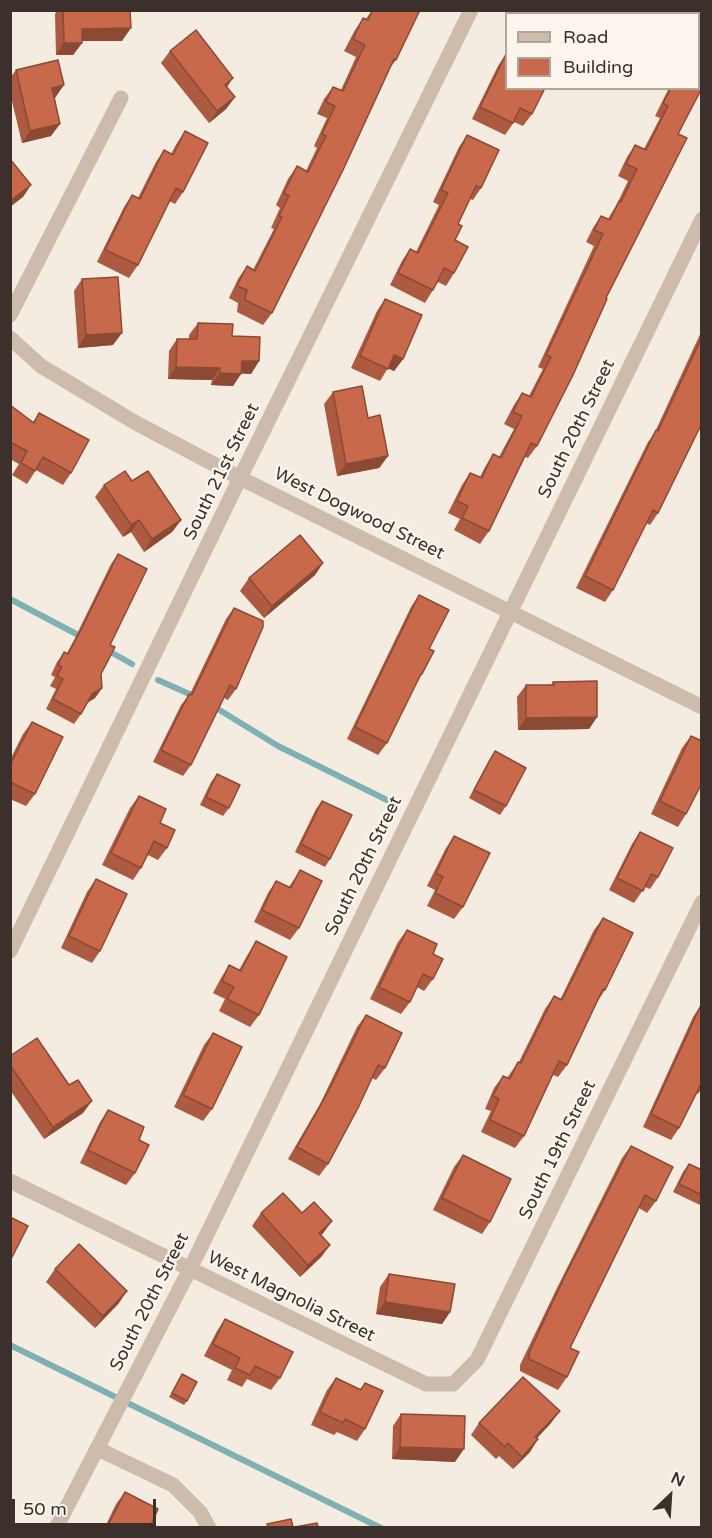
<!DOCTYPE html>
<html>
<head>
<meta charset="utf-8">
<style>
	body { margin:0 }
	#map { position:relative; width:712px; height:1538px; overflow:hidden; background:#f4ebe1; font-family:"Varela Round",sans-serif }
	canvas { display:block }
	.frame { position:absolute; inset:0; border:12px solid #3b302b; pointer-events:none }
	.legend { position:absolute; left:505px; top:12px; width:195px; height:78px; box-sizing:border-box; background:#fbf5ee; border:2px solid #aea6a0; margin:0; padding:8px 10px; list-style:none; font-size:18px; color:#3b302b }
	.legend li { display:flex; align-items:center; gap:12px; height:30px }
	.legend b { width:30px; border:2px solid #aea6a0 }
	.north { position:absolute; left:640px; top:1466px; width:60px; height:60px; -webkit-text-stroke:4px #fbf5ee; paint-order:stroke; rotate:25deg; font-size:16px; font-weight:700; line-height:24px; text-align:center; color:#3b302b }
	.north::after { content:''; display:block; margin:auto; width:21px; height:27px; background:#3b302b; clip-path:polygon(50% 0,100% 100%,50% 72%,0 100%) }
	.scale { position:absolute; left:12px; top:1499px; width:144px; height:27px; box-sizing:border-box; border:3px solid #3b302b; border-top:0; padding-left:8px; font-size:18px; line-height:21px; white-space:nowrap; color:#3b302b; -webkit-text-stroke:4px #fbf5ee; paint-order:stroke }
</style>
</head>
<body>
<div id="map">
<canvas width="712" height="1538"></canvas>
<div class="frame"></div>
<ul class="legend">
<li><b style="height:8px;background:#cdbbac"></b>Road</li>
<li><b style="height:16px;background:#c8694b"></b>Building</li>
</ul>
<div class="north">N</div>
<div class="scale">50 m</div>
</div>
<script>
const context = document.querySelector('canvas').getContext('2d');
context.lineJoin = 'round';
function strokePath(path, color, width, dash) {
  context.strokeStyle = color;
  context.lineWidth = width;
  context.lineCap = dash ? 'butt' : 'round';
  context.setLineDash(dash || []);
  context.stroke(path);
}
function paint(path, color) {
  context.fillStyle = color;
  context.fill(path, 'evenodd');
}
function drawText(font, color, halo, rows, align = 'center') {
  context.font = font + ' "Varela Round",sans-serif';
  context.lineWidth = 5;
  context.setLineDash([]);
  context.textBaseline = 'middle';
  context.strokeStyle = halo;
  context.fillStyle = color;
  for (const [text, x, y, turn = 0] of rows) {
    context.save();
    context.translate(x, y);
    context.rotate((+turn || 0) * Math.PI / 180);
    context.textAlign = isNaN(turn) ? turn : align;
    if (halo) context.strokeText(text, 0, 0);
    context.fillText(text, 0, 0);
    context.restore();
  }
}
strokePath(new Path2D(`
	M10,599L82,637
	M107,650L132,664
	M158,680L196,697
	M213,706L278,746L397,805
	M10,1345L381,1528`), '#7fb0b2', 6);
strokePath(new Path2D(`
	M10,315L121,98
	M10,338L41,366L136,423L240,478L702,707
	M10,951L240,478L471,10
	M10,1181L426,1384H453L477,1360L702,902
	M98,1449L173,1485L200,1512L209,1528
	M56,1528L190,1269L702,219`), '#cdbbac', 15);
paint(new Path2D(`
	M57,10H130L122,41H82V43L73,55H56L55,14Z
	M372,10H420L396,60L389,69L272,313L263,325L237,312L238,303L229,298L238,279L247,266L253,270L274,229L271,228L280,208L276,205L288,179L297,166L306,171L317,148L314,146L327,118L317,114L324,99L333,87L341,90L356,57L344,51L355,30L363,18L366,19Z
	M664,10H702V30H699V14H665Z
	M170,51L235,97L226,109L209,123L161,63Z
	M506,54L532,114L523,126L514,122L505,135L472,119L498,66Z
	M16,70L55,98H54L51,136L22,143L10,93V78Z
	M669,88H699L606,298L537,446L528,458L525,457L489,531L480,544L454,530L460,519L448,513L462,485L470,473L480,477L485,467L493,454L499,457L514,429L504,424L514,405L522,393L529,396L543,369L538,367L594,246L586,242L593,228L601,216L608,219L617,204L628,181L618,176L627,157L635,145L644,149L660,118L655,116Z
	M185,131L183,192L175,204L169,201L138,265L129,278L97,262L124,207L132,195L138,198L156,162L164,150L171,154L177,143Z
	M467,135L481,188L473,200L470,199L458,224L455,240L454,273L446,286L438,282L433,290L425,303L390,285L402,261L410,249L416,252L439,205L433,202L459,147Z
	M82,279L113,345L78,348L74,291Z
	M385,299L403,359L394,371L388,368L380,381L351,368L377,311Z
	M198,323L232,336L259,361L251,374L241,373L233,386L211,385L212,380L168,379L169,351L177,339H189V335Z
	M702,330V423L658,513L650,525L646,523L613,590L605,602L576,588L648,442L655,432Z
	M333,392L368,418L388,456L379,468L337,476L324,404Z
	M10,405L33,422L39,413L71,473L63,485L36,470L27,484L12,475L19,464L10,459Z
	M132,481L181,520L172,532L144,552L131,532L123,537L95,497L104,485Z
	M118,554L110,645L101,674L102,688L95,698L87,703L81,714L74,724L46,709L56,689L50,686L55,677L51,675L57,662L64,652L67,653L74,640L111,564Z
	M323,563L315,575L264,618L240,591L249,578Z
	M419,595L429,649L422,674L415,684L387,743L378,755L347,739L411,607Z
	M234,608L236,689L228,700L224,698L191,765L183,776L153,762L181,705L190,694L226,619Z
	M553,682L597,717L589,729L518,730L517,697L526,685H551Z
	M32,722L35,794L26,806L10,799V760L23,734Z
	M691,736L686,814L678,827L651,814L682,748Z
	M495,751L506,806L500,815L469,798L489,760Z
	M217,774L229,808L223,816L200,805L211,782Z
	M139,796L160,823L167,848L158,860L148,855L141,868L133,880L102,865L130,808Z
	M322,801L330,859L325,867L295,852L316,809Z
	M640,832L658,877L650,889L645,887L634,903L609,890L632,844Z
	M454,836L463,907L454,919L427,906L435,890L427,886L446,848Z
	M300,870L299,928L290,940L254,922L268,893L276,881L289,887Z
	M96,879L100,951L92,963L61,948L87,892Z
	M603,918L605,990L597,1002L567,1065L558,1077L553,1075L524,1136L515,1148L481,1132L491,1111L485,1109L494,1088L503,1076L507,1078L518,1062H519L545,1009L554,996L560,1000L594,930Z
	M407,930L433,954V979L424,991L417,987L410,1002L401,1014L370,999L398,942Z
	M256,941L259,1015L250,1027L219,1011L225,999L213,993L221,978L229,965L239,970L248,954Z
	M701,1005L702,1088L698,1094L696,1093L679,1128L671,1140L643,1127L693,1017Z
	M366,1015L385,1068L376,1080L372,1078L328,1164L319,1176L288,1159L320,1104L357,1027Z
	M213,1033L212,1109L203,1121L174,1107L204,1045Z
	M10,1056L83,1113L44,1139L10,1090Z
	M108,1110L139,1140L135,1173L126,1185L80,1163L100,1122Z
	M631,1146L656,1201L647,1213L639,1208L570,1348L567,1377L558,1390L520,1371V1365L556,1290L622,1158Z
	M463,1155L490,1222L482,1234L433,1210L454,1167Z
	M689,1164L702,1170V1206L673,1192L683,1172Z
	M261,1213L332,1221L321,1236L330,1245L321,1257L300,1277L252,1226Z
	M55,1269L119,1303L95,1328L46,1282Z
	M389,1274L450,1312L442,1324L376,1314L380,1287Z
	M225,1319L280,1378L271,1390L247,1379L242,1387L227,1380L232,1370L204,1356L217,1331Z
	M182,1374L187,1401L184,1405L169,1397Z
	M336,1378L360,1389L365,1383V1429L357,1441L337,1432L334,1435L311,1425L327,1390Z
	M401,1414L455,1462L392,1459L393,1426Z
	M479,1423H551L537,1438L530,1452L513,1469L499,1456L496,1459L471,1435Z
	M125,1492L150,1527H105L116,1504Z`), '#ac5a40');
paint(new Path2D(`
	M699,18H702V30H699Z
	M131,28L122,41H73L82,29Z
	M64,43H82L73,55H56Z
	M233,78L225,90V85Z
	M64,85L55,98L43,100L52,88Z
	M235,97L226,109L209,123L217,111Z
	M60,124L51,136L22,143L30,131Z
	M31,185L23,197L10,207V201Z
	M122,333L113,345L78,348L86,335Z
	M394,355L403,359L394,371L385,367Z
	M242,361H259L251,374L233,373Z
	M176,367L220,368L212,380L168,379Z
	M220,373L241,374L233,386L211,385Z
	M388,456L379,468L337,476L346,464Z
	M139,520L131,532L123,537L131,525Z
	M181,520L172,532L144,552L152,539Z
	M323,563L315,575L264,618L272,606Z
	M102,688L95,698L85,704L92,694Z
	M597,717L589,729L518,730L526,718Z
	M92,1101L83,1113L44,1139L53,1127Z
	M332,1221L323,1233L310,1245L319,1233Z
	M330,1245L321,1257L300,1277L308,1265Z
	M127,1291L119,1303L95,1328L103,1316Z
	M385,1302L450,1312L442,1324L376,1314Z
	M560,1411L551,1423L527,1449L535,1437Z
	M538,1439L530,1452L513,1469L522,1457Z
	M400,1447L464,1449L455,1462L392,1459Z`), '#8c4a34');
const building = new Path2D(`
	M63,10H130L131,28L82,29V43H64Z
	M373,10H420L396,60L394,59L343,170L272,313L245,300L247,290L237,286L247,266L255,271L282,217L279,216L289,196L284,193L297,166L308,172L326,136L322,134L335,106L326,102L333,87L343,91L365,45L353,39L363,18L368,20Z
	M528,10H568L566,14H527Z
	M674,10H702V18H699V14H674Z
	M196,30L233,78L225,85L235,97L217,111L170,51Z
	M699,48L702,50V88L678,134L687,138L606,298L607,299L573,375L537,446L531,443L489,531L462,518L468,506L457,501L470,473L482,478L493,454L501,458L522,416L513,412L522,393L531,397L551,357L546,355L603,234L594,230L601,216L610,220L619,201L621,202L637,169L626,164L635,145L646,150L668,106L663,103L671,88H699Z
	M506,54L507,88H545L532,114L520,108L513,123L480,107Z
	M58,60L64,85L52,88L60,124L30,131L16,70Z
	M185,131L208,143L183,192L176,188L138,265L105,250L132,195L140,199L164,150L173,155Z
	M467,135L499,150L481,188L476,186L458,224L462,226L455,240L468,247L454,273L444,268L433,290L398,273L410,249L418,253L448,193L441,190Z
	M10,159L31,185L10,201Z
	M118,277L122,333L86,335L82,279Z
	M385,299L422,315L403,359L394,355L388,369L360,356Z
	M198,323L233,324L232,336L260,337L259,361H242L241,374L220,373V368L176,367L177,339H197Z
	M702,337V423L658,513L653,510L613,590L585,576L656,430L658,431Z
	M362,386L368,418L380,415L388,456L346,464L333,392Z
	M10,405L34,423L39,413L89,440L71,473L43,457L35,471L21,463L27,451L10,442Z
	M125,471L132,481L148,471L181,520L152,539L139,520L131,525L104,485Z
	M300,535L323,563L272,606L249,578Z
	M118,554L147,569L110,645L115,647L101,674L102,688L92,694L81,714L53,699L63,679L57,676L62,667L58,665L64,652L68,654L81,630Z
	M419,595L449,610L429,649L434,651L422,674H421L387,743L355,727Z
	M234,608L263,621V627L236,689L230,685L191,765L161,750L189,694L192,695Z
	M597,681V717L526,718V685H554L553,682Z
	M32,722L63,737L35,794L10,782V765Z
	M691,736L702,741V783L686,814L660,801Z
	M495,751L526,768L506,806L474,790Z
	M217,774L240,785L229,808L206,797Z
	M139,796L166,809L160,823L175,830L167,848L154,841L141,868L111,853Z
	M322,801L352,815L330,859L301,844Z
	M640,832L673,848L658,877L651,874L643,891L617,878Z
	M454,836L490,853L463,907L435,893L443,877L436,873Z
	M300,870L322,881L299,928L262,910L276,881L291,888Z
	M96,879L127,894L100,951L69,936Z
	M603,918L633,933L605,990L603,989L567,1065L559,1061L524,1136L490,1120L499,1099L493,1096L503,1076L510,1079L518,1062L521,1063L554,996L562,1000Z
	M407,930L437,944L433,954L443,959L433,979L423,974L410,1002L379,987Z
	M256,941L287,957L259,1015L227,999L234,987L222,981L229,965L241,971Z
	M701,1005L702,1082L679,1128L651,1114Z
	M366,1015L402,1033L385,1068L378,1065L358,1108L328,1164L297,1147L328,1092Z
	M213,1033L242,1047L212,1109L183,1095Z
	M37,1038L69,1085L78,1080L92,1101L53,1127L10,1065V1056Z
	M108,1110L144,1127L139,1140L149,1145L135,1173L88,1150Z
	M631,1146L673,1167L656,1201L645,1195L570,1348L579,1352L567,1377L529,1359V1353L564,1278Z
	M463,1155L511,1179L490,1222L442,1198Z
	M689,1164L702,1170V1195L679,1184Z
	M283,1193L302,1213L314,1202L332,1221L319,1233L330,1245L308,1265L261,1213Z
	M10,1217L28,1226L10,1261Z
	M79,1244L127,1291L103,1316L55,1269Z
	M389,1274L455,1284L450,1312L385,1302Z
	M225,1319L293,1352L280,1378L255,1366L250,1375L235,1368L240,1358L213,1344Z
	M182,1374L197,1382L187,1401L172,1393Z
	M523,1377L560,1411L535,1437L538,1439L522,1457L508,1443L505,1447L479,1423Z
	M336,1378L361,1390L365,1383L383,1391L365,1429L345,1419L343,1423L320,1412Z
	M401,1414L465,1416L464,1449L400,1447Z
	M125,1492L158,1509L150,1527H107Z
	M291,1519L293,1527H268L267,1524Z
	M317,1523L318,1527H295Z`);
paint(building, '#c8694b');
strokePath(building, '#8c4a34', 1.5);
drawText('18px', '#3b302b', '#fbf5ee', [
	["South 20th Street",577,429,-64],
	["South 21st Street",222,472,-64],
	["West Dogwood Street",359,514,26],
	["South 20th Street",364,866,-64],
	["South 19th Street",558,1150,-64],
	["West Magnolia Street",291,1297,26],
	["South 20th Street",150,1302,-63]
]);
</script>
</body>
</html>
